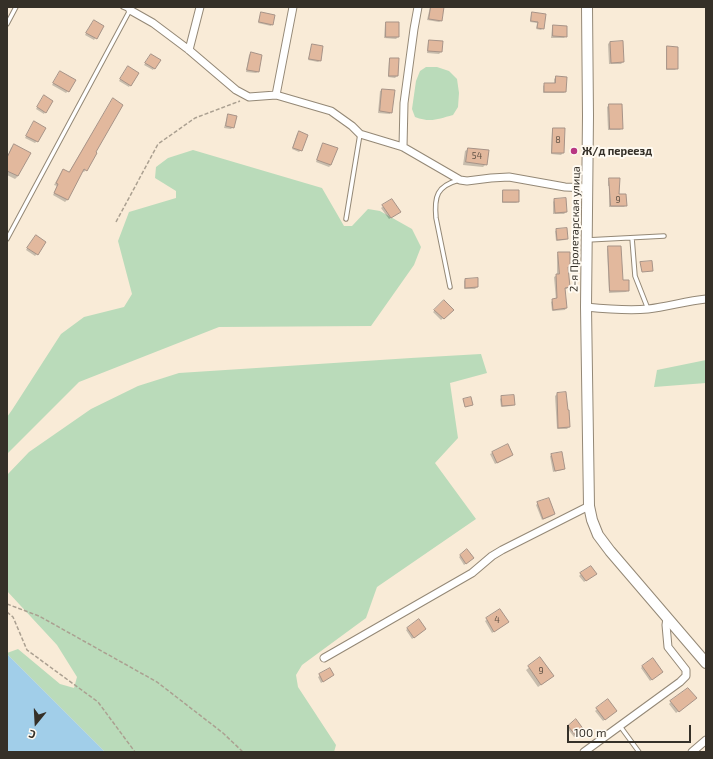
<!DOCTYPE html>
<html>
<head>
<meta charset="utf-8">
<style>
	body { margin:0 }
	#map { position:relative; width:713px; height:759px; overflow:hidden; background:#f9ebd7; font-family:"Exo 2",sans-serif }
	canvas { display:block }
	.frame { position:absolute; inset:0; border:8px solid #353028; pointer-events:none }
	.north { position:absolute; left:16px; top:703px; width:40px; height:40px; -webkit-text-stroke:3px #fffaf1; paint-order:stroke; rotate:198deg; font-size:11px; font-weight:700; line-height:16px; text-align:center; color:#353028 }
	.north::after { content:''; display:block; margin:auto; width:14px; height:18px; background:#353028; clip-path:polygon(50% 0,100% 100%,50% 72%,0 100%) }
	.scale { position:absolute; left:567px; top:725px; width:124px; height:18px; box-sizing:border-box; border:2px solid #353028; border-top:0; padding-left:5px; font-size:12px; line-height:14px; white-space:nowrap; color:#353028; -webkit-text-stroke:3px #fffaf1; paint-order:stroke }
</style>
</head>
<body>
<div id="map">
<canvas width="713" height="759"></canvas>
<div class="frame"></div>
<div class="north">С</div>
<div class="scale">100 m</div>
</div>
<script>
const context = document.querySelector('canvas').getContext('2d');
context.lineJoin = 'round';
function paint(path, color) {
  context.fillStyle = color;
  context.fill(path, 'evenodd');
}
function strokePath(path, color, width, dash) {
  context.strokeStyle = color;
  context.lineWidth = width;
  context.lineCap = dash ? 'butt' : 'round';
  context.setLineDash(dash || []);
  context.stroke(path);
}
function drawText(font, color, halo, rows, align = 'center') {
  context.font = font + ' "Exo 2",sans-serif';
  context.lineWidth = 4;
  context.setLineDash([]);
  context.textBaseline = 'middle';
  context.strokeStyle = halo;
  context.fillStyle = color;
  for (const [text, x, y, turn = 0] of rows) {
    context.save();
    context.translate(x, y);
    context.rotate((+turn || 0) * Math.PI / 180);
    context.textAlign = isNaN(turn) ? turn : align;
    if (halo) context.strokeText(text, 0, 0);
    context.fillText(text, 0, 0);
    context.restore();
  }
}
paint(new Path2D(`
	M426,67H437L449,71L457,79L459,93L458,107L453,115C438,119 431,123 415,117L412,109L416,81L420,71Z
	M193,150L322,188L344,226H352L368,209L380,211L412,229L421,247L414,265L371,326L219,327L79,382L7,454V417L12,410L61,334L84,317L124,307L132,294L118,241L129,212L176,198V191L155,178L156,167L168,158Z
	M481,354L487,373L450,383L458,438L435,463L476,519L377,587L366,618L302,665L296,675L298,687L336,745L334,752H105L7,654V653L18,649L60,684L74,688L77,677L57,645L7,591V475L29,452L91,409L138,386L179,373L411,358Z
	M706,360V383L654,387L657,370Z`), '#badbba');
paint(new Path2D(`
	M7,654L105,752H7Z`), '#a1cee9');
paint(new Path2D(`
	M430,7H440L441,21L439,22L427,20Z
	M262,13L272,24L271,26L258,23L260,15Z
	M533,13L543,28L541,30L536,29L537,23L530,22L531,15Z
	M92,23L103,26L94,40L85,35Z
	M387,23H398V37L396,39L384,38L385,24Z
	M553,26L566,36L564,38H551L552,28Z
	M429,41L441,52L439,54L427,53L428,43Z
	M610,42H622L623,62L621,64H609L608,44Z
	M312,45L320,61L318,62L308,60L311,47Z
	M667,47L677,68L675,70H666V49Z
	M251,53L258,72L256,73L246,72L249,55Z
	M151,55L159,60L153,70L144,65Z
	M390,59L397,76L395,78L388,77L389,61Z
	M128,67L130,85L129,87L119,81Z
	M59,74L68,91L66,93L52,85Z
	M556,77L565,92L564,93H543V86L545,84H554V79Z
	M382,90L391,112L390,114L378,113L380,91Z
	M43,98L45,112L44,114L36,109Z
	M609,105L622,128L620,130H608L607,107Z
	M229,115L233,127L231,129L224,128L227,117Z
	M33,124L37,141L35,143L25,138Z
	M554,129L563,153L561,155L551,154L552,130Z
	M299,133L301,150L299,152L292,149L297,134Z
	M324,144L337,149L331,165L329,167L316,162L322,145Z
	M14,145L29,153L18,176L15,179L7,175V157L11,148Z
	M468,149L486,164L483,167L463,165L465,151Z
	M94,153L86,170L84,172L82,171L68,199L65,202L53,195L57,186L54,185L61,173L63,170L69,173Z
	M610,179L626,205L624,207H609V186H608V181Z
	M503,191L518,202L516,203H502V193Z
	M392,200L398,213L389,219L381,208Z
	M554,200L566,212L564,214H553V202Z
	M557,230L567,238L565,240L556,241L555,231Z
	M34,238L37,254L35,256L26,250Z
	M609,247L622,281L628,290L626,292L609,293L607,249Z
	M558,253L569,266L567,268L568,287L567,289H564L566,308L565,310L552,311L551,302L553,300H556L554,277L557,275V255Z
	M465,280L477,287L475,289H464V281Z
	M444,301L452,310L441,320L433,312Z
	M557,394L569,427L567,429H557L555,396Z
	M502,397L514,404L512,406L501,407L500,399Z
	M507,446L511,455L510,457L495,464L490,454L492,453Z
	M552,455L564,469L562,470L553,472L550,456Z
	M538,503L554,514L552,516L542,520L536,505Z
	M467,550L471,560L464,565L459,557Z
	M581,574L594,575L584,582L579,576Z
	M500,610L506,624L492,633L485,621Z
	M419,620L423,631L412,639L406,630Z
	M540,659L550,679L538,687L526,670Z
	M643,666L660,673L650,681L641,668Z
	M330,669L331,677L321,683L318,677Z
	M608,700L614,712L603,721L595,711Z
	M694,700L676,713L669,704L671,702Z
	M568,726L581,732L574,737L567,728Z`), '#0003');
const building = new Path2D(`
	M431,7H444L442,21L429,19Z
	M261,12L275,15L273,25L259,22Z
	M532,12L546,14L544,29L537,28L538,22L531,21Z
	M94,20L104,26L97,39L86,33Z
	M386,22H399V37H386Z
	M553,25L567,26V37L553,36Z
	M429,40L443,41L442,52L428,51Z
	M623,41L624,62L611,63L610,42Z
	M312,44L323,46L321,61L309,59Z
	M667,46L678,47V69H667Z
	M251,52L262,55L259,72L247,70Z
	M151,54L161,60L155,69L145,63Z
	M390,58H399L398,76H389Z
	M128,66L139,73L131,86L120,79Z
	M60,71L76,80L69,92L53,83Z
	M556,76L567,77L566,92H544V83H555Z
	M382,89L395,90L392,113L380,111Z
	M44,95L53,101L46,113L37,107Z
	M113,98L123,105L96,152L97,153L87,171L84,169L68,200L54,193L58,184L56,183L63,169L69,172Z
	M609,104H622L623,129H610Z
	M228,114L237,116L234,128L226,126Z
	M34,121L46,128L38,142L26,136Z
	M553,128H565L564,153H552Z
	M299,131L308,135L302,151L293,148Z
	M323,143L338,148L331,165L317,160Z
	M14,144L31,153L18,176L7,171V158Z
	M468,148L489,150L487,165L466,162Z
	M609,178H620L619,194H626L627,206H611Z
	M503,190H519V202H503Z
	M566,198L567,212L555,213L554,199Z
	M392,199L401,212L391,218L382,205Z
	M567,228L568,239L557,240L556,229Z
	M36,235L46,242L38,255L27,248Z
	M608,246H621L623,280H629V291H610Z
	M558,252H570V267H568L570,287L565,288L567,308L553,310L552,299L557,298L556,274H559Z
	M652,261L653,271L642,272L640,262Z
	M478,278V287L465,288V279Z
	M444,300L454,310L444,319L434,310Z
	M566,392L568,410H569L570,427L558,428L557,393Z
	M514,395L515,405L502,406L501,396Z
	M471,397L473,405L465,407L463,399Z
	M508,444L513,455L497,463L492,452Z
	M562,452L565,469L555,471L551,454Z
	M549,498L555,514L543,519L537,502Z
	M467,549L474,558L466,564L460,555Z
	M591,566L597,574L586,581L580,573Z
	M500,609L509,622L494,632L486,618Z
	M419,619L426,629L414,638L407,628Z
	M540,657L554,676L541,685L528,666Z
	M653,658L663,672L652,680L642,666Z
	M330,668L334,675L323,682L319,674Z
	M688,688L697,698L679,712L670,701Z
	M608,699L617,711L605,720L596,708Z
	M576,719L584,730L576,736L568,726Z`);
paint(building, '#e2b89d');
strokePath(building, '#a79387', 1);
const service = new Path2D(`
	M7,24L16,7
	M346,219L360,134
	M632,238L635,276L648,309
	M7,239L130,10L123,7
	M587,240L664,236
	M450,287L436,218C434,196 437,186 459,180
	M620,726L639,752`);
const minor = new Path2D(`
	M130,10L153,23L189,50L236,90L249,97L276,95L331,111L352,126L360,134L403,147L460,180L467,181L491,178L509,177L565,187L588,188
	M189,50L200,7
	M276,95L293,7
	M403,147L404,103L414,29L418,7
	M586,307C606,309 627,311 648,309C667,307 686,301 706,299
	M324,658L472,573L492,556L502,550L589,506
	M584,752L680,682L686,676V670L668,647L666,625L667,618
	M692,752L706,740`);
const secondary = new Path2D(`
	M587,7L588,116L586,307L589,506L592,520L598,535L610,551L706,663`);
strokePath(service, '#948876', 5.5);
strokePath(minor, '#948876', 9);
strokePath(secondary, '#948876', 12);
strokePath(new Path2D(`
	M116,222L158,144L195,118L240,101
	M7,604L39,616L157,682L223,733L243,752
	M7,612L13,617L27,650L98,702L135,752`), '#aba091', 1.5, [4, 2]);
strokePath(service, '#fff', 3.5);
strokePath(minor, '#fff', 7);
strokePath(secondary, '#fff', 10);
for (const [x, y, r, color] of [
	[574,151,4,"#b83782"]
]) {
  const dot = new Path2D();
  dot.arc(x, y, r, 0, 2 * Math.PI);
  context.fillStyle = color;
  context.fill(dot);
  strokePath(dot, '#fffaf1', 1.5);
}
drawText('9px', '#605245', null, [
	["8",558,140],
	["54",477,156],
	["9",618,200],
	["4",497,620],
	["9",541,671]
]);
drawText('bold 11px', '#353028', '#fffaf1', [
	["Ж/д переезд",582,151]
], 'left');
drawText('11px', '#353028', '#fffaf1', [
	["2-я Пролетарская улица",575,229,-89]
]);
</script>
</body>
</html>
